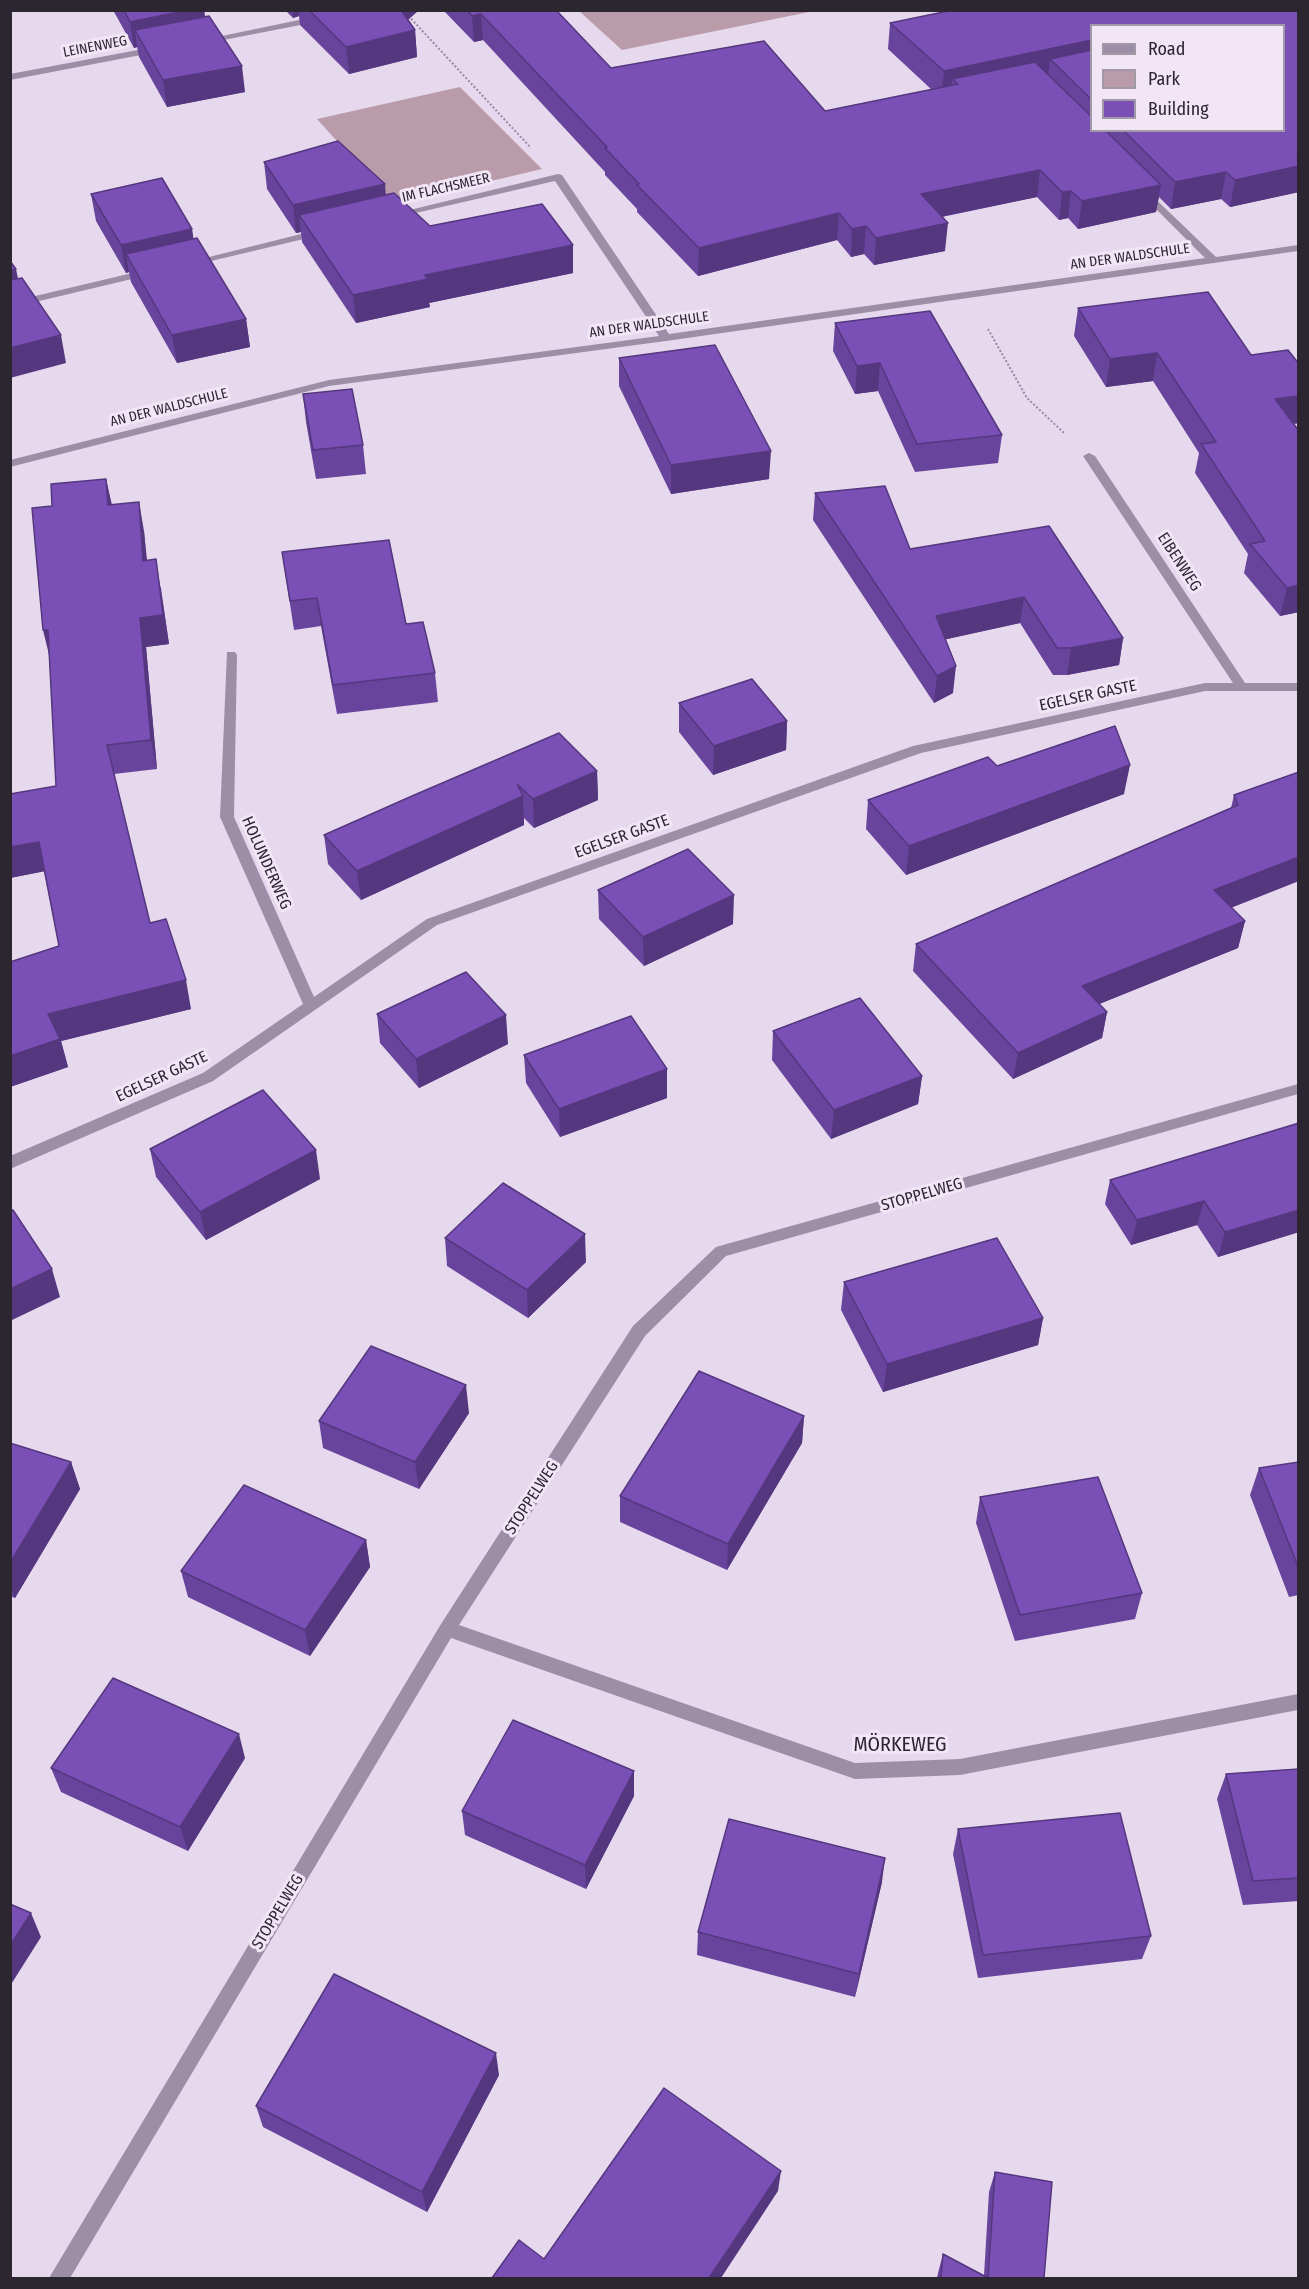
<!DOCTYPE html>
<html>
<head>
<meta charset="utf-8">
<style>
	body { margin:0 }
	#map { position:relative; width:1309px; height:2289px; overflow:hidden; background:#e7d9ed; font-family:"Fira Sans Condensed",sans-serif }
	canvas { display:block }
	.frame { position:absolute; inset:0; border:12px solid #2c2631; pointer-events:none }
	.legend { position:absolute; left:1090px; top:24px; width:195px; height:108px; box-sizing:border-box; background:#f1e5f6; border:2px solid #a299a7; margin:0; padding:8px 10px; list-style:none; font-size:18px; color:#2c2631 }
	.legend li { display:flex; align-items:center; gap:12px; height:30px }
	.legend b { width:30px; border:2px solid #a299a7 }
</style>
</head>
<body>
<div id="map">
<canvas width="1309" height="2289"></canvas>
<div class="frame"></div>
<ul class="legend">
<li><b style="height:8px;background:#9d8da6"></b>Road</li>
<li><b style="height:16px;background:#ba9baa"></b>Park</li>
<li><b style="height:16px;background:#7a4fb6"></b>Building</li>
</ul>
</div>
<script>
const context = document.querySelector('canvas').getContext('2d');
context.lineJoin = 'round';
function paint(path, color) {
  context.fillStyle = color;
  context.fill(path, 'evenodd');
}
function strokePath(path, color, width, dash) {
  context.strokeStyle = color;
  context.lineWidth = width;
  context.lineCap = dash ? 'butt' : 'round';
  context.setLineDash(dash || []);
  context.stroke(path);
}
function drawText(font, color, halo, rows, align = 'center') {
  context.font = font + ' "Fira Sans Condensed",sans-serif';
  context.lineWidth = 6;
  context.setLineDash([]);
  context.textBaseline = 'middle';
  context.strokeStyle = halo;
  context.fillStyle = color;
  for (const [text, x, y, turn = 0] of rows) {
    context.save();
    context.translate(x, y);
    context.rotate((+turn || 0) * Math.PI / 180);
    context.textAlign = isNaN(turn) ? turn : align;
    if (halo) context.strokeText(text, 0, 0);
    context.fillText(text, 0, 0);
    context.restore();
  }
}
paint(new Path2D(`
	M579,11H814L622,50Z
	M460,87L542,169L394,204L317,119Z`), '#ba9baa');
strokePath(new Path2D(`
	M403,10L531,148
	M988,329L1027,398L1064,433`), '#9988a5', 2, [2, 2]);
paint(new Path2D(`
	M318,16L321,17V21L203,44L198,41Z
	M159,46L162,47V51L10,80V74Z
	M558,174L562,175L669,334L1205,258L1139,192L1138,190L1143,187L1216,257L1298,245V251L666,341L329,386L10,467V460L329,380L659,336L555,181L394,218L389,215Z
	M321,229L326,232L325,234L190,266L185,263Z
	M149,269L153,270V274L10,308V302Z
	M1089,453L1095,456L1245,683H1298V691H1205L921,753L437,925L213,1081L10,1169V1156L203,1073L303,1004L220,817L227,652H235L237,655L234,817L314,997L427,919L913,746L1205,683H1233L1083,456Z
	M1298,1084V1094L726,1256L645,1336L459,1625L855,1763L960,1759L1298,1694V1710L960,1775L855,1779L451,1638L70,2278H49L441,1624L633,1326L716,1247Z`), '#9d8da6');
paint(new Path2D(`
	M113,10H204L205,17L245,92L167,107L139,57L137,47L134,48Z
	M285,10H419L408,20L415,30L417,57L349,74L300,25L299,16L293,18Z
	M443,10H556L611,68L825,111L932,90L888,49L890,23L1299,10V192L1230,207L1221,199L1171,209L1159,197L1156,212L1078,229L1068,218L1059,220L1037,197L942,217L945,251L874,265L864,254L851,257L837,240L698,276L637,212V209L605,175V172L483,40L474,42ZM1092,26L1284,130H1092Z
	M264,162L385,184V195L430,226L573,245V273L429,303L430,307L356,323L302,242L301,232L296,233L267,189Z
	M91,194L192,229L193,239L246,319L250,347L177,363L131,282L129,272L126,273L96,221Z
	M1078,308L1251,355L1299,364V423L1293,424L1299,431V612L1280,616L1244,573L1248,554L1195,473L1199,453L1153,381L1106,387L1074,336Z
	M835,323L1002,435L998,463L915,472L878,391L855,394L833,351Z
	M619,358L769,479L671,494L619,386Z
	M303,394L363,445L366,474L316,479L306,422Z
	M106,479L112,505L144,531L147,560L161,588L169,644L146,647L157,769L114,774L150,923L191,1009L61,1041L68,1067L10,1087L59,946L44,871L10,878V794L56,786L52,506Z
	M815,493L910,549L1123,638L1119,665L1067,675H1053L1020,623L946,639L953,693L934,703L813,520Z
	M282,552L406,624L435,673L438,702L337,714L321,626L294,630Z
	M679,703L787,721L786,750L713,775L679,732Z
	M997,766L1124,794L906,875L866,829L868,800Z
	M597,771L598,800L534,828L524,818V825L361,900L328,864L324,835L412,796Z
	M1299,772L1231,908L1245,921L1238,948L1099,1004L1107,1012L1102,1038L1013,1079L913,971L916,944L1231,808L1234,795Z
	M598,890L733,924L644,966L599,919Z
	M377,1014L508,1044L419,1088L380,1043Z
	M773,1031L922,1076L918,1104L831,1139L772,1060Z
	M524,1055L667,1069V1098L560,1137L526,1083Z
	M1299,1123V1232L1218,1257L1197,1225L1131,1245L1105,1204L1110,1180Z
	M150,1149L320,1179L206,1240L156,1177Z
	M445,1238L586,1262L528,1318L447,1266Z
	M844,1282L1043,1318L1038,1345L883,1392L841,1310Z
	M469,1413L419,1489L323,1448L319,1421Z
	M804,1416L802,1443L727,1570L620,1522V1496Z
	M10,1443L71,1462L80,1489L15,1598L10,1596Z
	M1299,1462V1595L1289,1597L1250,1495L1259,1468Z
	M980,1497L1142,1593L1135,1619L1015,1641L976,1523Z
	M366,1540L370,1567L310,1656L188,1597L181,1571Z
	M245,1758L188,1851L61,1792L51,1768Z
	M1299,1769V1901L1243,1905L1217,1799L1226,1774Z
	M634,1796L586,1889L465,1835L462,1811Z
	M958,1829L1151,1936L1142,1959L978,1978L953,1854Z
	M882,1882L855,1997L697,1955L698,1932Z
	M499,2075L427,2212L263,2127L256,2106Z
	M995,2172L1044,2278H937L938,2273L943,2254L984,2275L989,2192Z`), '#69449d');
paint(new Path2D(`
	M189,10H204L207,34L135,30L137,47L134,48L130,22Z
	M292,10H299V16L293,18Z
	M396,10H419L397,29Z
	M481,14L483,40L474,42L472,16Z
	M415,30L417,57L349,74L346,47Z
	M1092,40V66L1050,59L1048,75L952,79L951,96L941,98L944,71Z
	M242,66L245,92L167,107L163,80Z
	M1299,158V192L1230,207L1235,180Z
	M1040,170L1037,197L919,221L921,194Z
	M1226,172L1221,199L1171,209L1175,182Z
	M385,184L387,212L299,215L301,232L296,233L293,205Z
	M1161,185L1156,212L1078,229L1082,201Z
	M1071,191L1068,218L1059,220L1062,192Z
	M839,213L837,240L698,276L699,248Z
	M948,223L945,251L874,265L876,238Z
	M866,226L864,254L851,257L852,229Z
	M192,229L196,256L126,254L129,272L126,273L121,245Z
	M573,245V273L429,303L430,307L356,323L353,295L425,275Z
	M16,269L22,297L10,300V271Z
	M246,319L250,347L177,363L172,335Z
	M61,335L66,363L10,378V348Z
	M1157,353L1153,381L1106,387L1110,359Z
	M880,363L878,391L855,394L857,366Z
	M1299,396V423L1269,427L1275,399Z
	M771,451L769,479L671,494V465Z
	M106,479L112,507L108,505Z
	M139,502L144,531L149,589L143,561Z
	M156,559L169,644L146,647L157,769L151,740L140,618Z
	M1299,585V612L1280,616L1287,588Z
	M1024,597L1020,623L934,642L936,616Z
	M43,630H48L50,659Z
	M1123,638L1119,665L1067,675L1071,648Z
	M956,666L953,693L934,703L937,676Z
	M787,721L786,750L713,775L714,746Z
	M1130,765L1124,794L906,875L909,846Z
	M597,771L598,800L534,828L533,799Z
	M523,796L524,825L361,900L357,871Z
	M39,842L46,871L10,878V847Z
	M1299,857V881L1208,917L1214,890Z
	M734,895L733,924L644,966L643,937Z
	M1245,921L1238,948L1077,1013L1082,986Z
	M186,980L191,1009L61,1041L68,1067L10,1087V1056L48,1014Z
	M1107,1012L1102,1038L1013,1079L1018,1053Z
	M506,1015L508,1044L419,1088L416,1059Z
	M667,1069V1098L560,1137L559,1109Z
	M922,1076L918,1104L831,1139L834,1110Z
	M316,1150L320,1179L206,1240L200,1212Z
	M1204,1201L1197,1225L1131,1245L1137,1220Z
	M1299,1210V1232L1218,1257L1225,1232Z
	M585,1234L586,1262L528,1318L527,1290Z
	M52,1269L60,1297L10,1321V1289Z
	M1043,1318L1038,1345L883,1392L887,1364Z
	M466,1385L469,1413L419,1489L415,1462Z
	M804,1416L802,1443L727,1570L728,1544Z
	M71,1462L80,1489L15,1598L10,1585V1563Z
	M366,1540L370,1567L310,1656L305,1630Z
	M239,1734L245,1758L188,1851L180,1827Z
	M634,1771V1796L586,1889L585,1865Z
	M885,1858L882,1882L855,1997L859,1974Z
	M31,1913L41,1937L10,1986V1946Z
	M496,2053L499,2075L427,2212L422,2192Z
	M781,2171L778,2191L721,2278H709Z`), '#55377f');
const building = new Path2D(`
	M124,10H189L130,22Z
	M309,10H401L415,30L346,47Z
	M467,10H556L611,68L764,41L825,111L958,84L952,79L1035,62L1092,117V130H1105L1161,185L1082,201L1071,191L1062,192L1040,170L921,194L948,223L876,238L866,226L852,229L839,213L699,248L637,185L639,184L605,148L607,147L481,14L472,16Z
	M953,10H1299V158H1297L1299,159V166L1235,180L1226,172L1175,182L1123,130H1284V26H1092V40L944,71L890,23Z
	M209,16L242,66L163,80L135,30Z
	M1092,50V100L1050,59Z
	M338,141L385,184L293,205L264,162Z
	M162,178L192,229L121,245L91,194Z
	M394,193L430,226L542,204L573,245L425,275L428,279L353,295L299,215Z
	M197,238L246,319L172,335L126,254Z
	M10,261L16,269L10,271Z
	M22,278L61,335L10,348V280Z
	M1208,292L1251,355L1288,350L1299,364V396L1275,399L1299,431V585L1287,588L1250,544L1265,541L1201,444L1216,442L1157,353L1110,359L1078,308Z
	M930,311L1002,435L917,444L880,363L857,366L835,323Z
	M715,345L771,451L671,465L619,358Z
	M352,389L363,445L313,450L303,394Z
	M106,479L108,505L139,502L143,561L156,559L163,615L140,618L151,740L107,745L150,923L166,919L186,980L48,1014L60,1039L10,1056V962L59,946L39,842L10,847V794L56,786L48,630H43L32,508L52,506L51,484Z
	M885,486L910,549L1049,526L1123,638L1071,648H1057L1024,597L936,616L956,666L937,676L815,493Z
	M389,540L406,624L423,622L435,673L333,685L317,598L290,601L282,552Z
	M752,679L787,721L714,746L679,703Z
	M1115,726L1130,765L909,846L868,800L988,757L997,766Z
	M559,733L597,771L533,799L517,784L523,796L357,871L324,835L412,796Z
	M1299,772V857L1214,890L1245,921L1082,986L1107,1012L1018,1053L916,944L1238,805L1234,795Z
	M688,849L734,895L643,937L598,890Z
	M466,972L506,1015L416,1059L377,1014Z
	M860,998L922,1076L834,1110L773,1031Z
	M631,1016L667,1069L559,1109L524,1055Z
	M263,1090L316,1150L200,1212L150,1149Z
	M1299,1123V1210L1225,1232L1204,1201L1137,1220L1110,1180Z
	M503,1183L585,1234L527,1290L445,1238Z
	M13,1210L52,1269L10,1289V1211Z
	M997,1238L1043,1318L887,1364L844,1282Z
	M371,1346L466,1385L415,1462L319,1421Z
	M699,1371L804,1416L728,1544L620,1496Z
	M10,1443L71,1462L10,1563Z
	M1299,1462V1569L1259,1468Z
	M1098,1477L1142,1593L1020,1615L980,1497Z
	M244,1485L366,1540L305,1630L181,1571Z
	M113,1678L239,1734L180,1827L51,1768Z
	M513,1720L634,1771L585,1865L462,1811Z
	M1299,1769V1878L1253,1881L1226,1774Z
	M1120,1813L1151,1936L983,1955L958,1829Z
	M729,1819L885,1858L859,1974L698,1932Z
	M10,1904L31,1913L10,1946Z
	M334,1974L496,2053L422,2192L256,2106Z
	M664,2088L781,2171L709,2278H492L519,2240L544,2259Z
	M995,2172L1052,2182L1044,2278H941L943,2254L988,2278Z`);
paint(building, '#7a4fb6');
strokePath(building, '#55377f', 1.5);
drawText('14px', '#2c2631', '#f1e5f6', [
	["LEINENWEG",95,47,-11],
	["IM FLACHSMEER",446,188,-13],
	["AN DER WALDSCHULE",1130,257,-8],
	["AN DER WALDSCHULE",649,325,-8],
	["AN DER WALDSCHULE",169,408,-14]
]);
drawText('16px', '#2c2631', '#f1e5f6', [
	["EIBENWEG",1179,562,57],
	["EGELSER GASTE",1088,696,-12],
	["EGELSER GASTE",622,837,-20],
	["HOLUNDERWEG",266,863,66],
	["EGELSER GASTE",162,1077,-25],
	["STOPPELWEG",922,1195,-16],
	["STOPPELWEG",532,1498,-57],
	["STOPPELWEG",278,1912,-59]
]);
drawText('20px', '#2c2631', '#f1e5f6', [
	["MÖRKEWEG",900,1745]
]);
</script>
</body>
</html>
